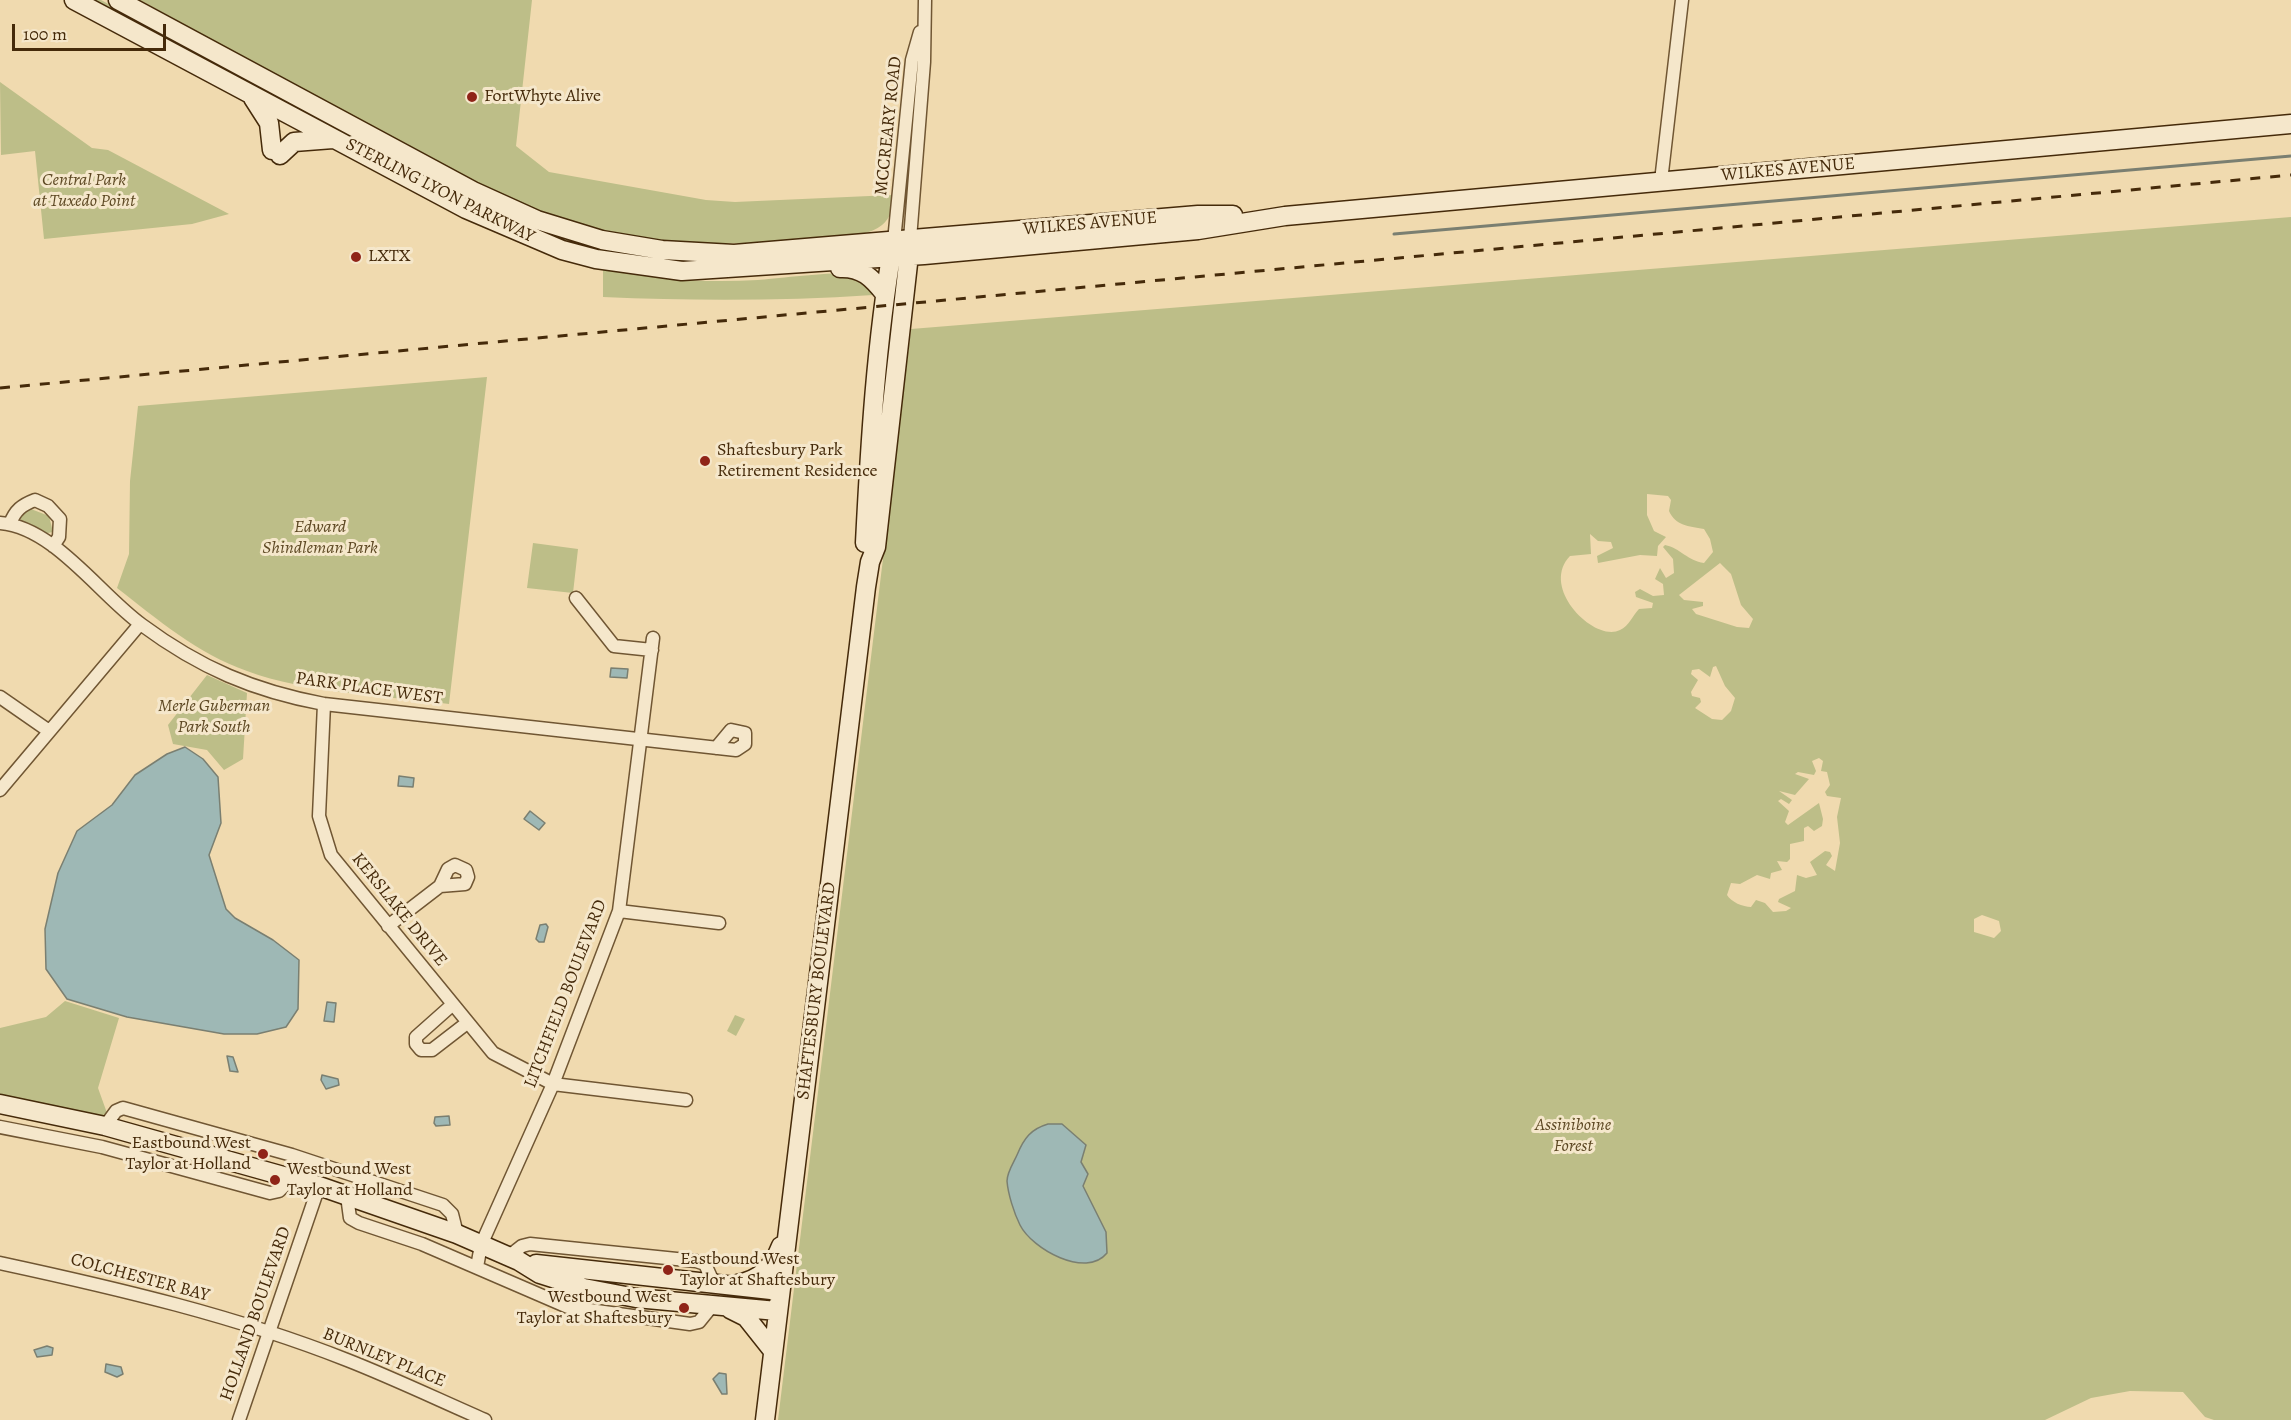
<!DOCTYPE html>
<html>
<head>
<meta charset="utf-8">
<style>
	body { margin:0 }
	#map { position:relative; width:2291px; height:1420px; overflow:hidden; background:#f0daaf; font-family:Alegreya,serif }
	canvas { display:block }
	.scale { position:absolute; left:12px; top:24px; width:154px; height:27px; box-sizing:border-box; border:3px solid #452a0a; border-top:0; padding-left:8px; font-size:18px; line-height:21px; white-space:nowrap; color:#452a0a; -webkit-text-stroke:4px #f5e7cb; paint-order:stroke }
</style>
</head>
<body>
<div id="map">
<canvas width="2291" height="1420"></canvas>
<div class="scale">100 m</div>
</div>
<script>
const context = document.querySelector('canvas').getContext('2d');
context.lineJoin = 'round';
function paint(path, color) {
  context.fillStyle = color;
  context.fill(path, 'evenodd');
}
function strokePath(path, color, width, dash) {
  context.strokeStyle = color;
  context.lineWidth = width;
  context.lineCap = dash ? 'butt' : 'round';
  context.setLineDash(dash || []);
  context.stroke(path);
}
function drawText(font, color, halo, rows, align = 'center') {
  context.font = font + ' Alegreya,serif';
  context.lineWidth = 6;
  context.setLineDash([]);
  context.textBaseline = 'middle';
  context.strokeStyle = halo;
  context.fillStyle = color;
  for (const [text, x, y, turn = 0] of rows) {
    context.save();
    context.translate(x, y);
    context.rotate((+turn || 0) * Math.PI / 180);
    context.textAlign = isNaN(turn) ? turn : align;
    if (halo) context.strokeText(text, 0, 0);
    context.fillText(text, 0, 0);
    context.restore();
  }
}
paint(new Path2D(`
	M87,0H101L481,203L717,260L700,265L581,249L493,216Z
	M140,0H532L516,146L549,172L706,200L735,202L892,195C897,237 852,236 823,238C741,245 669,248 589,228C525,213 469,177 412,147C320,99 230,50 140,0Z
	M0,82L92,148L108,150L229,214L192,224L44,239L35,151L1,155Z
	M2291,217V1420H2214L2205,1417L2183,1392L2130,1391L2091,1398L2045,1420H778L911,329ZM1647,494L1668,496L1671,500L1669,511C1676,526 1688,526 1704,529L1710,539L1713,552L1704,563C1688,561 1680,548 1665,545L1663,547L1673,559L1674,573L1666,578L1660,568L1655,579L1663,584L1664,595L1653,596L1640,589L1635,592L1636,597L1653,603L1652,608L1639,609C1633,615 1629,626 1620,630C1595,643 1539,588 1570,556L1591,554L1590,534L1598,541L1611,542L1613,548L1597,556L1598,563L1640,555L1657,556L1658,546L1666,537L1654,531L1647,515ZM1720,563L1731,574L1741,605L1753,619L1749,628L1737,627L1696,614L1692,609L1703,606V602L1684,600L1679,595ZM1716,666L1725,686L1735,698L1731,711L1722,720L1712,719L1695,708L1701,702L1700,698L1692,696L1691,692L1698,680L1691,674L1692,670L1699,669L1710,677L1713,667ZM1819,758L1823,761L1821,771L1827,772L1830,785L1825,792L1827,796L1841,798L1837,817L1840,843L1835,871L1826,865L1832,856L1830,852L1825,851L1810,862L1817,875L1806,878L1797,875L1795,891L1779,899L1778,902L1791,908L1786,911L1773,912L1765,903L1756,900L1751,907C1743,907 1731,902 1727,895L1731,883L1740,884L1757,875L1770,879L1771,873L1782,870L1777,861L1787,862L1790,859V844L1804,841V828L1808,826L1814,831L1822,826L1823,819L1819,803L1788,825L1785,822L1789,811L1778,801L1781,799L1789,804L1792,800L1779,791L1795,795L1809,779L1795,774L1798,772L1814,775L1816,771L1812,761ZM1982,915L1999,921L2001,931L1994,938L1974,932V919ZM1062,1124L1086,1145L1081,1162L1085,1169L1082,1185L1086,1195L1106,1232L1104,1257C1076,1276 1039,1247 1021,1227Z
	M603,268C654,280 706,283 758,280C774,279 839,271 849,274C859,277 868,286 873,295C783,301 693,301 603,297Z
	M487,377L449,704C386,696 306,693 247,671C198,654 157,619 117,588L129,554L130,481L138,406Z
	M31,509L49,516L53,532L43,534L20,522L22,511Z
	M533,543L578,549L573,593L527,588Z
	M207,675L247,693L243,759L224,770L207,750L173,744L168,725Z
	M65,1001L119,1018L98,1088L107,1113L100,1117L0,1095V1028L46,1017Z
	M735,1015L745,1019L736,1036L727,1031Z`), '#bdbe88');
const water = new Path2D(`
	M611,668L628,669L627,678L610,677Z
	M185,747L203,759L218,777L221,823L209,855L226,909L235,918L273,940L299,960L298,1009L286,1027L257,1034H224L127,1017L67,999L46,969L45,929L58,873L77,831L112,805L135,775L167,754Z
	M399,776L414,778L413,787L398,786Z
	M530,811L545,823L539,830L524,819Z
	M546,924L548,927L544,942H539L536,939L540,925Z
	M327,1002L336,1003L334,1022L324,1021Z
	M227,1056L233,1057L238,1072L230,1071Z
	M322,1075L338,1079L339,1085L326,1089L321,1080Z
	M449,1116L450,1125L436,1126L434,1123L435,1117Z
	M1048,1124H1062L1086,1145L1081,1162L1088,1174L1083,1186L1106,1232L1107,1253C1086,1279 1032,1249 1020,1225C1014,1213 1008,1194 1007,1181C1007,1172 1014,1162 1017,1155C1024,1138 1031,1129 1048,1124Z
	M47,1346L53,1348L52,1355L37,1357L34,1350Z
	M106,1364L121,1367L123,1374L117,1377L105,1372Z
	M719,1373L726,1374L727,1394H722L713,1379Z`);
paint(water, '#9eb8b5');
strokePath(water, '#7a7f71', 1.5);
strokePath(new Path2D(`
	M1394,234L2291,156`), '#7a7f71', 3);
const street = new Path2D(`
	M1661,181L1682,0
	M910,239L924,62L925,0
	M894,241L912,60L920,32
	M0,523C54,527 100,595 142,625C200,668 254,691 324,704L736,750L745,744V733L731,730L716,748
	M10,524C15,510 22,505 35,500L48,506L60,519L59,537L53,546
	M576,598L614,646L652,650
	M0,697L49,731
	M324,704L319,816L331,855L493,1053L553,1084L686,1100
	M0,790L140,624
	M455,865L466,870L468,877L465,884L440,886L448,869Z
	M619,911L719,923
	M388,926L440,886
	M452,1005L416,1037V1044L421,1050H432L467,1023
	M105,1126L116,1111L123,1108L292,1155L443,1205L452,1214L457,1234
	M0,1127L102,1147L270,1193L279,1191L292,1178
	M347,1196L350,1218L359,1223L422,1244L568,1307L690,1324L699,1322L712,1306
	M508,1257L522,1246L530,1244L696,1261L705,1264L714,1284
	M0,1263C116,1288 236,1316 347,1360C393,1378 439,1400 485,1420
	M477,1267L481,1245L553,1084L619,911L653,638
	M239,1420L319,1186`);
const secondary = new Path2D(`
	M74,0L466,209L562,250L596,259L682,271L924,255L1198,230L1285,216L2291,124
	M118,0L473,191L537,220L602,240L662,250L734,254L1198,215H1233
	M253,98L269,123L272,150
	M280,155L294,142L333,139
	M840,268C862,267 872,278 885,294
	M865,543C870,444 876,343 893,245
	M0,1104L105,1126L319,1186L457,1234L519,1261L540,1274L584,1288L636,1298L777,1311
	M536,1264L780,1291
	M737,1284C760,1280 773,1267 781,1246
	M730,1309L746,1317L773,1351
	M765,1420L866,587L870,562L876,547L910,246`);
strokePath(street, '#705633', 15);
strokePath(secondary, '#452a0a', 21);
strokePath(street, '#f5e7cb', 12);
strokePath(secondary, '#f5e7cb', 18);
strokePath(new Path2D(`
	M0,388L2291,175`), '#452a0a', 3, [10, 10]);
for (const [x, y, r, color] of [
	[472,97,6,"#8f2418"],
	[356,257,6,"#8f2418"],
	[705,461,6,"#8f2418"],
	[263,1154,6,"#8f2418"],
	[275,1180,6,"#8f2418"],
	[668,1270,6,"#8f2418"],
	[684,1308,6,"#8f2418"]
]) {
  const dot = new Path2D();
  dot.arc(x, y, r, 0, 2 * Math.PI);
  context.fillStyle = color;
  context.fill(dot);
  strokePath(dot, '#f5e7cb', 2);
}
drawText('18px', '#452a0a', '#f5e7cb', [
	["FortWhyte Alive",484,97],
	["LXTX",368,257],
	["Shaftesbury Park",717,451],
	["Retirement Residence",717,472],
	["Eastbound West",251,1144,"right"],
	["Taylor at Holland",251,1165,"right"],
	["Westbound West",287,1170],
	["Taylor at Holland",287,1191],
	["Eastbound West",680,1260],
	["Taylor at Shaftesbury",680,1281],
	["Westbound West",672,1298,"right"],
	["Taylor at Shaftesbury",672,1319,"right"]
], 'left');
drawText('18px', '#452a0a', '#f5e7cb', [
	["MCCREARY ROAD",889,126,-84],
	["WILKES AVENUE",1788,170,-5],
	["STERLING LYON PARKWAY",440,191,27],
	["WILKES AVENUE",1090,224,-5],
	["PARK PLACE WEST",369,689,8],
	["KERSLAKE DRIVE",399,910,51],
	["SHAFTESBURY BOULEVARD",817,991,-83],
	["LITCHFIELD BOULEVARD",566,994,-69],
	["COLCHESTER BAY",140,1278,15],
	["HOLLAND BOULEVARD",256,1314,-71],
	["BURNLEY PLACE",384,1358,22]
]);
drawText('italic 18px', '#5d4823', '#f5e7cb', [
	["Central Park",84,181],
	["at Tuxedo Point",84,202],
	["Edward",320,528],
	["Shindleman Park",320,549],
	["Merle Guberman",214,707],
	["Park South",214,728],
	["Assiniboine",1573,1126],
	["Forest",1573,1147]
]);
</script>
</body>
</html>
